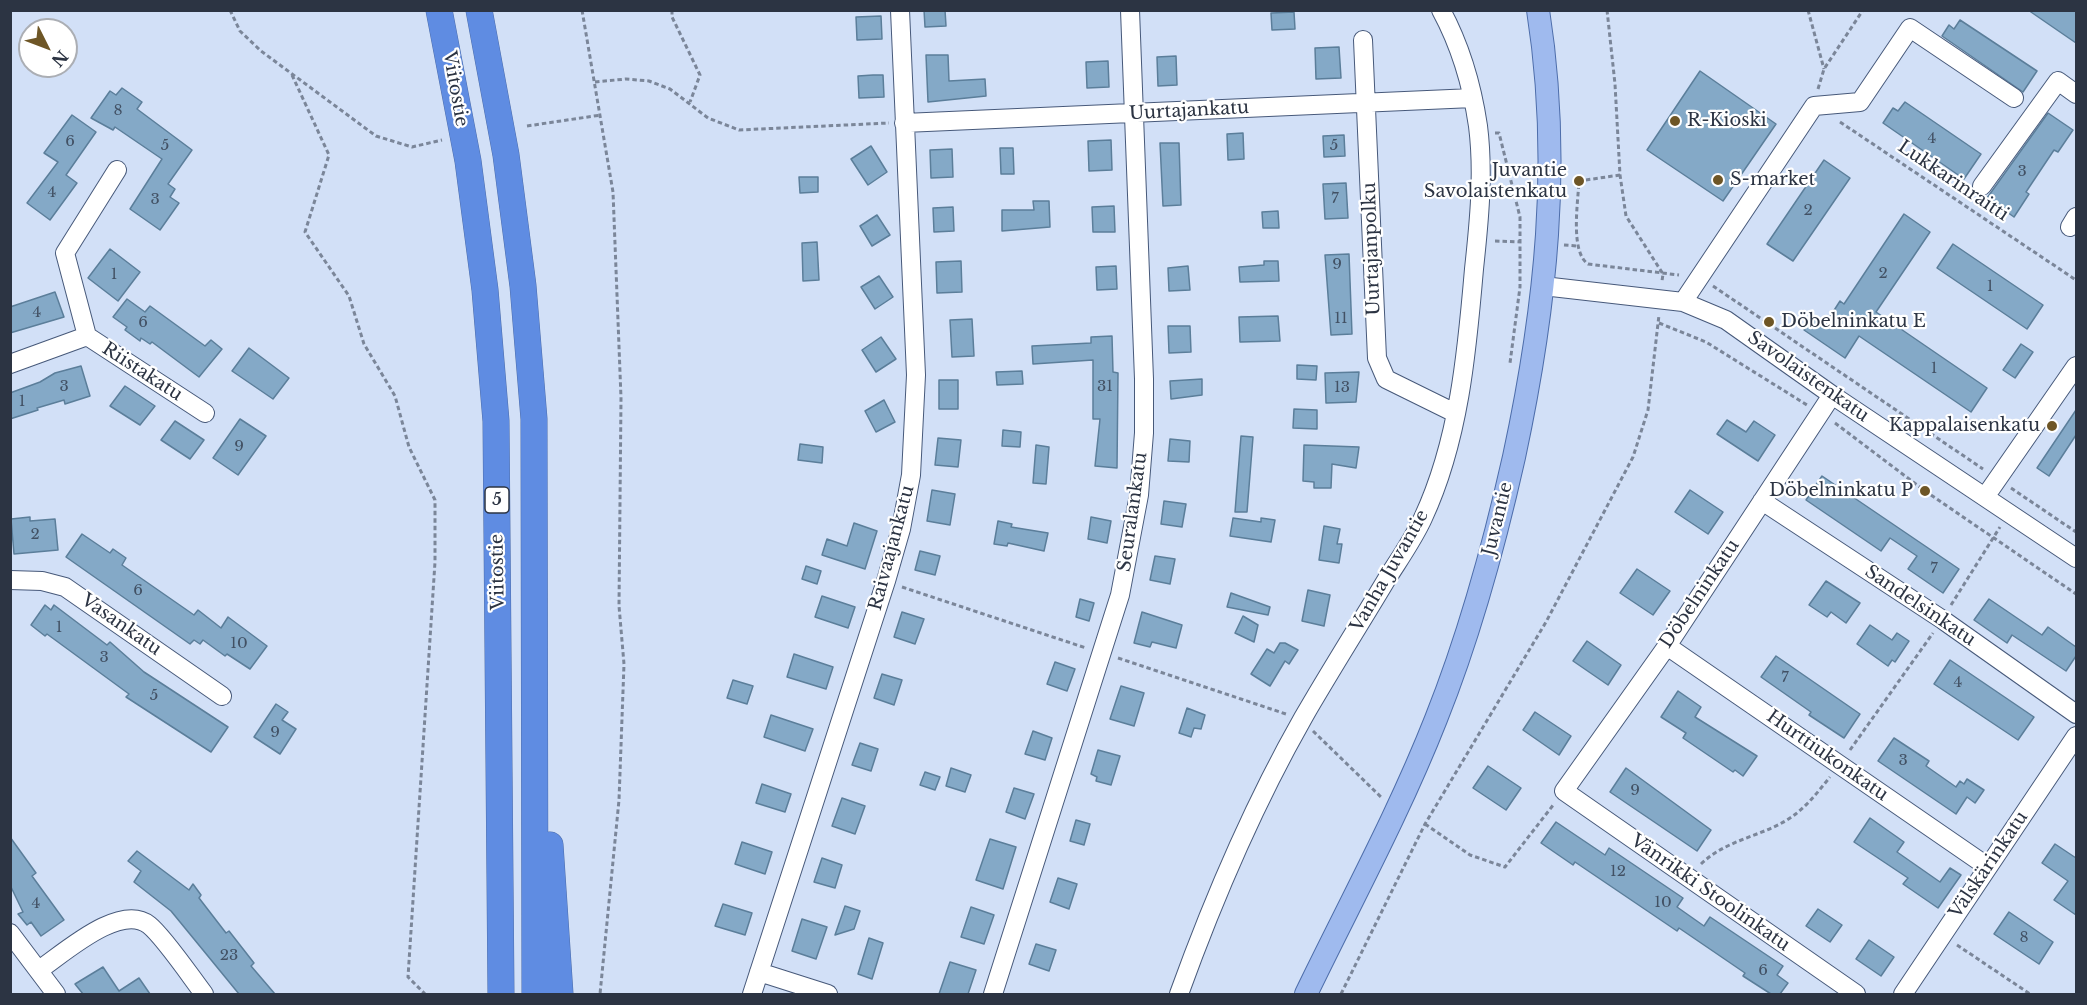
<!DOCTYPE html>
<html>
<head>
<meta charset="utf-8">
<style>
	body { margin:0 }
	#map { position:relative; width:2087px; height:1005px; overflow:hidden; background:#d2e0f7; font-family:"Libre Baskerville",serif }
	canvas { display:block }
	.frame { position:absolute; inset:0; border:12px solid #2c3443; pointer-events:none }
	.north { position:absolute; left:18px; top:18px; width:60px; height:60px; box-sizing:border-box; background:#fff; border:2px solid #abaeb4; border-radius:50%; rotate:132deg; font-size:16px; font-weight:700; line-height:24px; text-align:center; color:#2c3443 }
	.north::after { content:''; display:block; margin:auto; width:21px; height:27px; background:#6e5626; clip-path:polygon(50% 0,100% 100%,50% 72%,0 100%) }
</style>
</head>
<body>
<div id="map">
<canvas width="2087" height="1005"></canvas>
<div class="frame"></div>
<div class="north">N</div>
</div>
<script>
const context = document.querySelector('canvas').getContext('2d');
context.lineJoin = 'round';
function paint(path, color) {
  context.fillStyle = color;
  context.fill(path, 'evenodd');
}
function strokePath(path, color, width, dash) {
  context.strokeStyle = color;
  context.lineWidth = width;
  context.lineCap = dash ? 'butt' : 'round';
  context.setLineDash(dash || []);
  context.stroke(path);
}
function drawText(font, color, halo, rows, align = 'center') {
  context.font = font + ' "Libre Baskerville",serif';
  context.lineWidth = 4.5;
  context.setLineDash([]);
  context.textBaseline = 'middle';
  context.strokeStyle = halo;
  context.fillStyle = color;
  for (const [text, x, y, turn = 0] of rows) {
    context.save();
    context.translate(x, y);
    context.rotate((+turn || 0) * Math.PI / 180);
    context.textAlign = isNaN(turn) ? turn : align;
    if (halo) context.strokeText(text, 0, 0);
    context.fillText(text, 0, 0);
    context.restore();
  }
}
const building = new Path2D(`
	M924,10H945L946,26L925,27Z
	M2028,10H2076V43Z
	M1294,12L1295,29L1272,30L1271,13Z
	M881,16L882,39L857,40L856,17Z
	M1960,20L2037,71L2023,92L1942,36L1949,25L1954,29Z
	M1339,47L1341,78L1316,79L1315,48Z
	M926,55H948L949,81L985,79L986,96L928,102Z
	M1176,56L1177,85L1158,86L1157,57Z
	M1108,61L1109,87L1087,88L1086,62Z
	M1700,71L1776,124L1723,201L1647,150Z
	M873,75H883L884,97L859,98L858,76Z
	M122,88L142,102L137,109L192,150L168,184L175,189L170,197L179,203L160,230L130,209L162,159L115,127L113,130L91,118L110,91L116,95Z
	M1905,102L1981,154L1964,179L1883,123L1893,108L1898,111Z
	M2048,113L2073,130L2058,152L2054,150L2026,192L2029,194L2014,217L1987,198Z
	M72,115L96,132L66,175L77,183L50,220L27,203L58,162L44,153Z
	M1243,133L1244,159L1228,160L1227,134Z
	M1344,135L1345,156L1324,157L1323,136Z
	M1111,140L1112,170L1089,171L1088,141Z
	M1160,143H1179L1181,205L1163,206Z
	M871,146L887,172L868,185L851,159Z
	M1000,148H1013L1014,174H1001Z
	M952,149L953,177L931,178L930,150Z
	M1824,160L1850,178L1793,261L1767,244Z
	M799,177H818V192L800,193Z
	M1346,183L1348,218L1325,219L1323,184Z
	M1033,201H1049L1050,227L1002,231V210H1034Z
	M1114,206L1115,232H1093L1092,207Z
	M953,207L954,231L934,232L933,208Z
	M1278,211L1279,228H1263L1262,212Z
	M1904,214L1930,232L1876,312L1987,388L1971,412L1859,336L1845,358L1804,330L1812,318L1824,326L1840,301L1844,304Z
	M877,215L890,235L872,246L860,226Z
	M817,242L819,280L803,281L802,243Z
	M1953,244L2043,305L2027,329L1937,268Z
	M110,249L140,272L118,301L88,278Z
	M1349,254L1352,334L1331,335L1325,255Z
	M961,261L962,292L937,293L936,262Z
	M1264,261H1278L1279,281L1240,282L1239,267L1264,265Z
	M1116,266L1117,289L1097,290L1096,267Z
	M1188,266L1190,290L1169,291L1168,268Z
	M879,276L893,297L875,309L861,287Z
	M55,292L64,317L10,333V307Z
	M127,299L145,312L150,306L205,346L211,340L222,349L199,377L152,342L150,344L141,338L140,341L125,330L127,327L113,317Z
	M1278,316L1280,341L1240,342L1239,317Z
	M972,319L974,356L952,357L950,320Z
	M1168,326H1190L1191,352L1169,353Z
	M1112,336L1113,372L1118,373L1117,468L1095,466L1100,419H1093V360L1033,364L1032,346L1091,343V337Z
	M881,337L896,359L876,372L862,350Z
	M2021,344L2033,352L2015,378L2003,370Z
	M249,348L289,378L273,399L232,371Z
	M1297,365L1317,366L1316,380L1297,379Z
	M81,366L90,396L65,404L64,400L37,408L38,410L10,419V393L40,382L55,373Z
	M1022,371L1023,384L997,385L996,372Z
	M1359,372L1356,402L1326,403L1325,373Z
	M1202,379V395L1171,399L1170,381Z
	M939,380H958V409H939Z
	M125,386L155,406L140,425L110,406Z
	M884,400L895,422L876,432L865,411Z
	M1294,409L1317,410V429L1293,428Z
	M2076,410V435L2049,476L2037,468Z
	M240,419L266,436L238,475L213,458Z
	M1727,420L1746,432L1754,421L1775,435L1758,461L1717,434Z
	M175,421L204,440L190,459L161,440Z
	M1003,430L1021,432L1020,447L1002,446Z
	M1241,436L1253,437L1247,512H1235Z
	M938,438L961,440L958,467L935,465Z
	M1170,439L1190,441L1189,462L1168,461Z
	M800,444L823,447L822,463L798,460Z
	M1036,445L1049,447L1046,484L1033,483Z
	M1304,445L1359,447L1356,468L1332,464L1331,488H1314V482L1303,481Z
	M1822,476L1959,569L1943,593L1908,569L1917,556L1890,538L1881,551L1806,500Z
	M932,490L955,494L950,525L927,521Z
	M1690,490L1723,512L1708,534L1675,512Z
	M1164,501L1186,504L1182,527L1161,524Z
	M30,517V521L55,519L58,550L14,554L11,519Z
	M1091,517L1111,521L1107,543L1088,539Z
	M1233,518L1261,522V518L1275,520L1271,542L1230,536Z
	M998,521L1012,524L1011,527L1048,533L1044,551L1008,543L1007,546L994,544Z
	M854,523L877,531L865,569L822,555L827,539L847,546Z
	M1324,526L1340,529L1337,544H1342L1339,563L1319,560Z
	M82,534L110,553L113,549L126,558L122,565L194,615L198,610L221,628L228,617L267,646L250,669L227,654L225,656L203,640L200,644L194,640L190,644L66,557Z
	M920,551L940,556L935,575L915,570Z
	M1155,556L1175,559L1170,584L1150,580Z
	M806,566L821,571L817,584L802,579Z
	M1637,569L1670,591L1653,615L1620,593Z
	M1826,581L1860,603L1846,623L1831,612L1827,617L1809,605Z
	M1308,590L1330,595L1324,626L1302,621Z
	M1231,593L1270,607L1268,615L1227,607Z
	M822,596L855,607L848,628L815,617Z
	M1080,599L1094,603L1089,621L1076,617Z
	M1989,599L2042,635L2048,627L2076,647V656L2066,671L2012,635L2007,643L1974,620Z
	M45,605L51,610L54,605L107,645L110,642L144,672L228,727L211,752L126,697L129,694L47,634L45,636L31,625Z
	M902,612L924,619L915,644L894,637Z
	M1142,612L1182,625L1176,648L1152,642L1150,647L1134,643Z
	M1243,616L1258,625L1254,642L1235,633Z
	M1870,625L1892,640L1897,633L1909,641L1895,662L1892,660L1888,666L1857,644Z
	M1587,641L1621,665L1608,685L1573,661Z
	M1280,643H1285L1298,650L1289,664L1285,661L1270,686L1251,674L1267,649L1274,653Z
	M794,654L833,667L826,689L787,677Z
	M1776,656L1860,714L1844,738L1809,715L1811,712L1761,677Z
	M1950,660L2034,717L2018,740L1934,684Z
	M1055,662L1075,669L1067,691L1047,684Z
	M882,674L902,680L894,705L874,698Z
	M733,680L753,686L747,704L727,698Z
	M1121,686L1144,693L1134,726L1110,719Z
	M1678,691L1701,707L1695,717L1757,756L1743,776L1735,770L1733,772L1683,738L1686,733L1661,717Z
	M276,704L288,712L282,720L296,729L280,754L254,737Z
	M1187,708L1205,715L1201,729L1194,728L1191,737L1179,733Z
	M1535,712L1571,736L1559,755L1523,730Z
	M771,715L813,729L805,751L764,737Z
	M1033,731L1052,738L1045,760L1025,754Z
	M1894,738L1929,761L1926,766L1956,787L1960,781L1964,784L1967,779L1984,790L1975,803L1967,797L1956,814L1878,761Z
	M860,743L878,749L871,771L852,765Z
	M1098,750L1120,756L1111,785L1096,781L1097,777L1091,774Z
	M1488,766L1521,788L1506,810L1473,788Z
	M951,768L971,775L965,792L946,786Z
	M1626,768L1711,830L1697,851L1610,792Z
	M925,772L940,777L935,790L920,785Z
	M762,784L791,794L785,812L756,803Z
	M1014,788L1034,794L1025,819L1006,812Z
	M842,798L865,806L855,834L832,826Z
	M1870,818L1904,842L1897,852L1940,882L1950,868L1961,875L1938,908L1903,884L1908,878L1854,842Z
	M1076,820L1090,824L1084,845L1070,841Z
	M1556,822L1605,855L1609,848L1683,898L1677,907L1704,926L1710,917L1783,966L1777,975L1788,983L1780,994H1771L1743,976L1745,973L1679,928L1677,931L1575,862L1573,865L1541,843Z
	M10,837L36,873L32,876L64,920L41,936L31,922L27,925L18,914L23,912L10,885Z
	M990,839L1016,847L1003,889L976,880Z
	M742,842L772,852L765,874L735,864Z
	M2055,844L2076,858V915L2054,900L2068,881L2042,863Z
	M137,851L189,890L193,884L201,895L199,898L226,933L229,931L254,963L251,966L275,994H239L171,911L134,882L141,871L128,861Z
	M822,858L842,865L835,888L814,882Z
	M1058,878L1077,884L1069,909L1050,902Z
	M723,904L752,913L745,935L715,926Z
	M845,906L860,911L854,929L835,935Z
	M971,907L994,915L984,944L961,937Z
	M1818,909L1842,925L1830,942L1806,926Z
	M2009,912L2053,942L2039,964L1994,934Z
	M802,919L827,927L816,959L792,951Z
	M869,938L883,943L872,979L858,974Z
	M1869,940L1894,957L1881,976L1856,959Z
	M1036,944L1056,950L1049,971L1029,964Z
	M950,962L976,970L968,994H939Z
	M103,967L119,991L139,978L150,994H83L75,984Z`);
paint(building, '#84a9c7');
strokePath(building, '#5b7e9a', 1.5);
const minor = new Path2D(`
	M1363,40L1377,358L1386,379L1455,413
	M904,123L1473,98
	M1982,186L2058,81L2076,94
	M2070,227L2076,217
	M1543,286L1683,302L1726,320L1832,395L2076,558
	M1683,302L1814,106L1860,102L1910,28L2014,98
	M87,336L65,253L117,170
	M10,364L87,336L205,413
	M1832,395L1667,646L1564,791L1856,994
	M1985,497L2076,366
	M1762,501L1943,620L2076,714
	M10,580L42,581L65,587L222,696
	M1667,646L1988,867
	M10,933L56,994
	M39,970C63,954 120,902 149,925C164,937 191,977 204,994
	M759,972L828,994
	M752,994L886,581L901,529L911,475L916,375L900,10
	M993,994L1120,595L1139,495L1144,433V379L1130,10
	M1179,994C1213,900 1253,806 1303,718C1330,671 1360,624 1388,577C1400,558 1414,538 1423,518C1459,441 1467,352 1474,269C1479,223 1484,173 1478,126C1472,85 1461,47 1441,10
	M1903,994L2076,736`);
const major = new Path2D(`
	M1306,994C1350,903 1399,813 1436,719C1470,634 1494,546 1514,457C1546,308 1562,162 1538,10`);
const highway = new Path2D(`
	M439,10L468,161L485,290L496,421L501,994
	M479,10L506,155L523,286L534,419L535,994
	M550,845L560,994`);
strokePath(minor, '#47597a', 20);
strokePath(major, '#4d6daa', 24);
strokePath(highway, '#4d6daa', 27);
strokePath(new Path2D(`
	M230,10L240,31L261,51L376,136L412,147L442,140
	M582,10L613,192L621,398L619,606L624,664L619,800L600,994
	M672,10V17L700,75L690,102
	M1607,10L1615,84L1620,175L1626,216L1663,274L1662,281
	M1808,10L1824,69
	M292,75L329,155L305,232L349,296L364,344L395,396L409,447L435,500V562L408,977L425,994
	M595,82L626,79L649,81L670,89L708,118L739,130L889,123
	M1818,89L1824,69L1863,10
	M1840,122L2076,280
	M527,126L601,115
	M1495,133H1499L1520,217V287L1510,363
	M1620,175L1579,181C1578,202 1570,252 1588,264L1679,275
	M1495,241L1521,242
	M1564,245L1577,246
	M1713,286L1983,469
	M1659,323L1706,342L1807,405
	M1835,423L1925,491L2076,594
	M2011,488L2076,532
	M902,587L1086,648
	M1951,605L2000,527
	M1118,658L1286,714
	M1313,731L1382,798
	M1850,750L1933,633
	M1425,824L1470,855L1505,867L1554,804
	M1701,864C1726,840 1759,837 1787,820C1805,809 1817,793 1830,777
	M1957,945L2030,994
	M1341,994L1425,824L1546,622L1633,457L1648,410L1659,315`), '#7b8699', 3, [4.5, 3]);
strokePath(minor, '#fff', 18);
strokePath(major, '#9fbaee', 22);
strokePath(highway, '#5f8ce2', 26);
for (const [x, y, r, color] of [
	[1675,121,6,"#6e5626"],
	[1718,180,6,"#6e5626"],
	[1579,181,6,"#6e5626"],
	[1769,322,6,"#6e5626"],
	[2052,426,6,"#6e5626"],
	[1925,491,6,"#6e5626"]
]) {
  const dot = new Path2D();
  dot.arc(x, y, r, 0, 2 * Math.PI);
  context.fillStyle = color;
  context.fill(dot);
  strokePath(dot, '#fff', 2);
}
drawText('15px', '#425164', null, [
	["8",118,111],
	["4",1932,139],
	["6",70,142],
	["5",165,146],
	["5",1334,146],
	["3",2022,172],
	["4",52,193],
	["7",1335,199],
	["3",155,200],
	["2",1808,211],
	["9",1337,265],
	["2",1883,274],
	["1",114,275],
	["1",1990,287],
	["4",37,313],
	["11",1341,319],
	["6",143,323],
	["1",1934,369],
	["3",64,387],
	["31",1105,387],
	["13",1342,388],
	["1",22,402],
	["9",239,447],
	["2",35,535],
	["7",1934,569],
	["6",138,591],
	["1",59,628],
	["10",239,644],
	["3",104,658],
	["7",1785,678],
	["4",1958,683],
	["5",154,696],
	["9",275,733],
	["3",1903,761],
	["9",1635,791],
	["12",1618,872],
	["10",1663,903],
	["4",36,904],
	["8",2024,938],
	["23",229,956],
	["6",1763,971]
]);
for (const [x, y, w] of [
	[497,500,24]
]) {
  const box = new Path2D();
  box.roundRect(x - w / 2, y - 13, w, 26, 4.5);
  context.fillStyle = '#fff';
  context.fill(box);
  strokePath(box, '#2c3443', 1.5);
}
drawText('bold 16px', '#2c3443', null, [
	["5",497,500]
]);
drawText('18px', '#2c3443', '#fff', [
	["Viitostie",455,89,80],
	["Uurtajankatu",1189,111,-3],
	["Lukkarinraitti",1953,181,34],
	["Uurtajanpolku",1372,249,-92],
	["Riistakatu",142,372,33],
	["Savolaistenkatu",1808,377,35],
	["Seuralankatu",1133,512,-82],
	["Juvantie",1498,519,-76],
	["Raivaajankatu",892,548,-75],
	["Vanha Juvantie",1390,571,-60],
	["Viitostie",498,572,-91],
	["Döbelninkatu",1700,594,-56],
	["Sandelsinkatu",1920,606,34],
	["Vasankatu",121,625,35],
	["Hurttiukonkatu",1827,756,35],
	["Välskärinkatu",1989,865,-56],
	["Vänrikki Stoolinkatu",1710,893,35]
]);
drawText('18px', '#2c3443', '#fff', [
	["R-Kioski",1687,121],
	["Juvantie",1567,171,"right"],
	["Savolaistenkatu",1567,192,"right"],
	["S-market",1730,180],
	["Döbelninkatu E",1781,322],
	["Kappalaisenkatu",2040,426,"right"],
	["Döbelninkatu P",1913,491,"right"]
], 'left');
</script>
</body>
</html>
